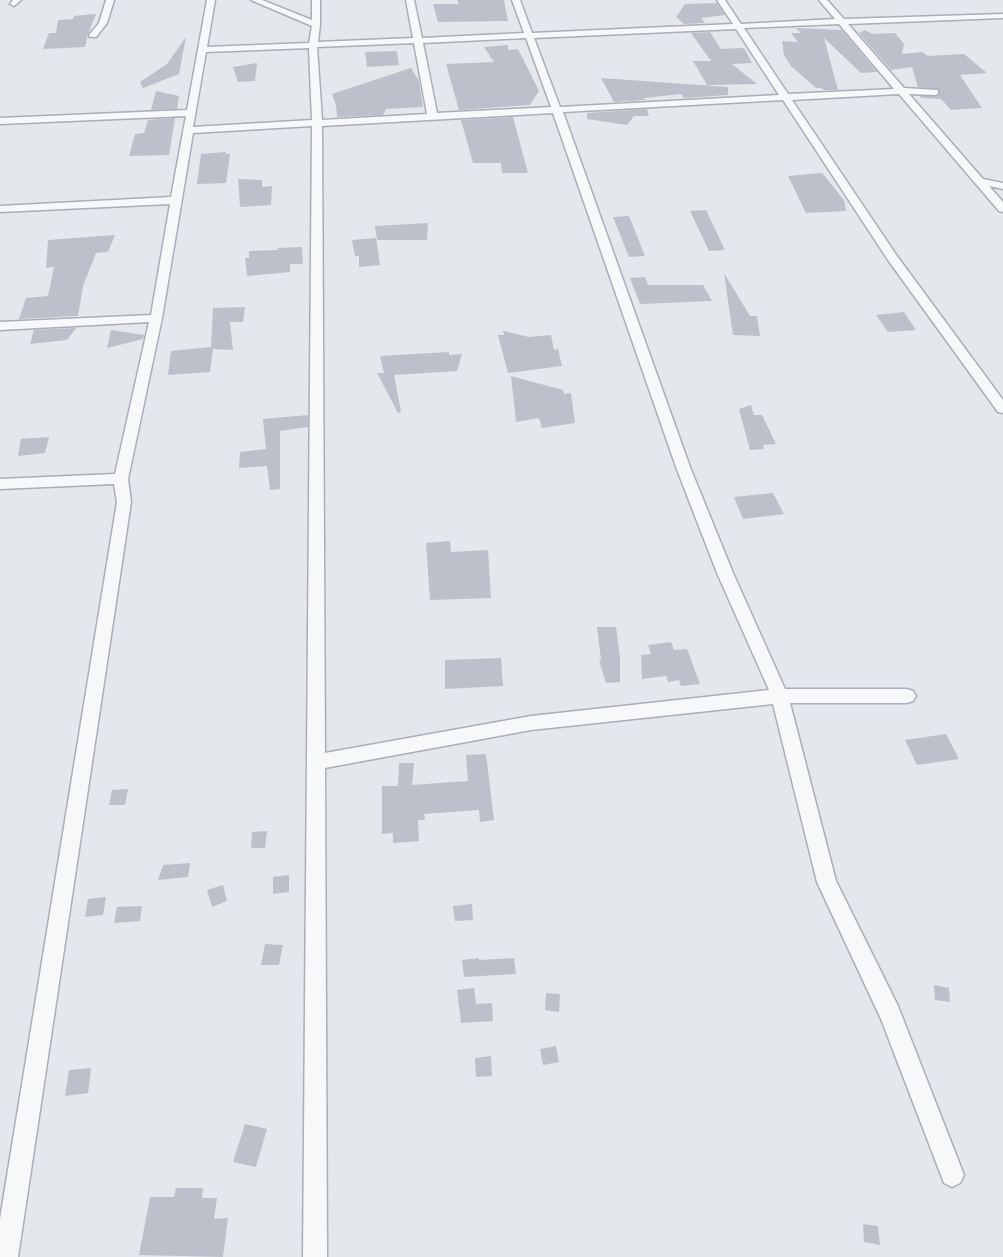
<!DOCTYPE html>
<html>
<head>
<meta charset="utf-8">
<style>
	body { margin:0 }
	canvas { display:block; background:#e4e7ec }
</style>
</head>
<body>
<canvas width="1003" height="1257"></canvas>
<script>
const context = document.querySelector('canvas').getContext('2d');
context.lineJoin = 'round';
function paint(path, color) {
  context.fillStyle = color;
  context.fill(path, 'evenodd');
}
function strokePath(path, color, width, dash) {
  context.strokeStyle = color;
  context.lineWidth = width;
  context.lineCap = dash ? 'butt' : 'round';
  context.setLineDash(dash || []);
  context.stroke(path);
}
paint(new Path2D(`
	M457,0H504L508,21L438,22L433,4H459Z
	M717,3L725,15L701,18L705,23L684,24L676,17L685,4Z
	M96,14L88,34L85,47L43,49L49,33H56L58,20L73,19L74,16Z
	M796,28L842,30L877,72L861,73L824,38L838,90H824L821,88H816L791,66L784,55L782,41L798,42L791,33H801Z
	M865,30L872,34L895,33L904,44L902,54L922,52L928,56L964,54L970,59L987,73L960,75L982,108L951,110L941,99L921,98L920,96H939V89L918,87L912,67L891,70L859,33Z
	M710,32L721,49L744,48L752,63L732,64L757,84L707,85L693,61H711L691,33Z
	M186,37L179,74L143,88L140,82L167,64Z
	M508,45V50L518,49L539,91L530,105L459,110L446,64L494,62L484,47Z
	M397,51L399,65L367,67L365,52Z
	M257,63L255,81L238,82L233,67Z
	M411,68L419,81L423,107L386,109L383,115L337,117L336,105L332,94Z
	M601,78L728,87V95L684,98L681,94L644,98L645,100L614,102Z
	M156,91L179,96L177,109L151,110Z
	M647,109L649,116H634L627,125L587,119V113Z
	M513,117L528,173H502L501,163H473L461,120Z
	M175,118L169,155L129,156L135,134L144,133L148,120Z
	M226,152V154H230L226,183L197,184L201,154Z
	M822,173L844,200L846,211L806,213L788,176Z
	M238,179L262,180V187L272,186L271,205L240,207Z
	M706,210L725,250L709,251L690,211Z
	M629,216L645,256L629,257L613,217Z
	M428,223L427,240H377L375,226Z
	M115,235L108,252L96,253L83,286L78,316L19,319L26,298L48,296L54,267L46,268L48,240Z
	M376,238L380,265L359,267V256H355L352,240Z
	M302,247L303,264H290V272L247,276L245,258H249V251L278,250V248Z
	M724,273L750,316H757L760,336L733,335Z
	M645,277L648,285H703L712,301L640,304L630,278Z
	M245,307L243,322H230L233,350L213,349L210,372L168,375L171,351L211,347L213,308Z
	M904,312L916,330L888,332L876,315Z
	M76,328L67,340L30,344L34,330Z
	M111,330L144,335L143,339L107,348Z
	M503,331L529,337L551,335L554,350L558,349L562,366L508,373L498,335H504Z
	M449,352V355L462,354L457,371L394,375L401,412L398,413L377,373H384L380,356Z
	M511,376L563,390L564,394L571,393L575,423L542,428L539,418L516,422Z
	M751,405L754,415H762L776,444L763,445L764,449L750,450L739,409Z
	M308,415V427L280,431V489L270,490L267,466L239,468L240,452L266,449L263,419Z
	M49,437L45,453L18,456L21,439Z
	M773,493L784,514L743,519L734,497Z
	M450,541L451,552L488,550L491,598L430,600L426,543Z
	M597,627H616L620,658V682L606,683L599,660H601Z
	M671,642L674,650L687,649L700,684L681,686L679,680L668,682L666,676L642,679L641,655L651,654L648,645Z
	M501,658L503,686L445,689V660Z
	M946,734L959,759L917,765L905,740Z
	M486,754L494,820L480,822L479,810L424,814L425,820H418L419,841L393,843V833L382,834V786H398L399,763H414L412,785L468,781L466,755Z
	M128,789L125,805H109L112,790Z
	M267,831L265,848H251L252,832Z
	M190,863L188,877L158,880L163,865Z
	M289,875V892L273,894V877Z
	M223,885L227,901L212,907L207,890Z
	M106,897L103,915L85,917L88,899Z
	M472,904L473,920L455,921L453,906Z
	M142,906L140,921L114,923L117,907Z
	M265,944L283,945L279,965H261Z
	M479,958V960L514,958L516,974L464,977L462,960Z
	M934,985L949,988L950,1002L935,1000Z
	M474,988L476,1004L492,1003L493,1021L461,1023L457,990Z
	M546,993L560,994L559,1012L545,1010Z
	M556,1046L559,1062L543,1065L540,1049Z
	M491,1056L492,1076L476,1077L475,1058Z
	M91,1068L88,1093L65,1096L69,1070Z
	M245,1124L267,1129L256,1167L233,1162Z
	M176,1188H203L202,1198H217L214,1219L228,1218L223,1257L139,1255L150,1197H174Z
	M863,1224L878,1226L880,1245L864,1242Z`), '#bbc0ca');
const street = new Path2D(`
	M13,0H21L14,6L10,4Z
	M106,0H114L107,23L96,37H90L89,35L99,23Z
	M207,0H215L207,47L309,43L312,26L251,0H262L312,20V0H320V25L318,42L413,38L406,0H414L422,38L524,33L512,0H520L532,33L733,24L717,0H725L741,24L835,19L819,0H827L844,19L1003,14V18L848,24L904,88L938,90V94L935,95L909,94L983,179L1003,183V189L989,186L1003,202V212L999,211L899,94L792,100L897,256L1003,400V413L998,412L888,260L783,100L563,112L690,467L733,573L785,689H907L913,691L916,696L913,701L907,703H790L836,881L898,1006L964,1175L960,1183L952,1187L944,1183L881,1019L817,882L773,704L531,730L325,768L327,1257H303L312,126L193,133L162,318L128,479L131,502L18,1257H0V1219L117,502L114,484L0,489V479L115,474L149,322L0,330V322L151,315L170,204L0,212V206L171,197L186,116L0,124V118L187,110ZM839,24L894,89L788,94L744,28ZM736,29L779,95L560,107L534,38ZM526,38L551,107L437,113L423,43ZM414,43L427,114L322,120L317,47ZM309,48L312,120L193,127L206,52ZM553,113L676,467L717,573L769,690L531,716L325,753L322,126Z`);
strokePath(street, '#a9aeb7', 3);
paint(street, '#f7f8fa');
</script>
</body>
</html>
